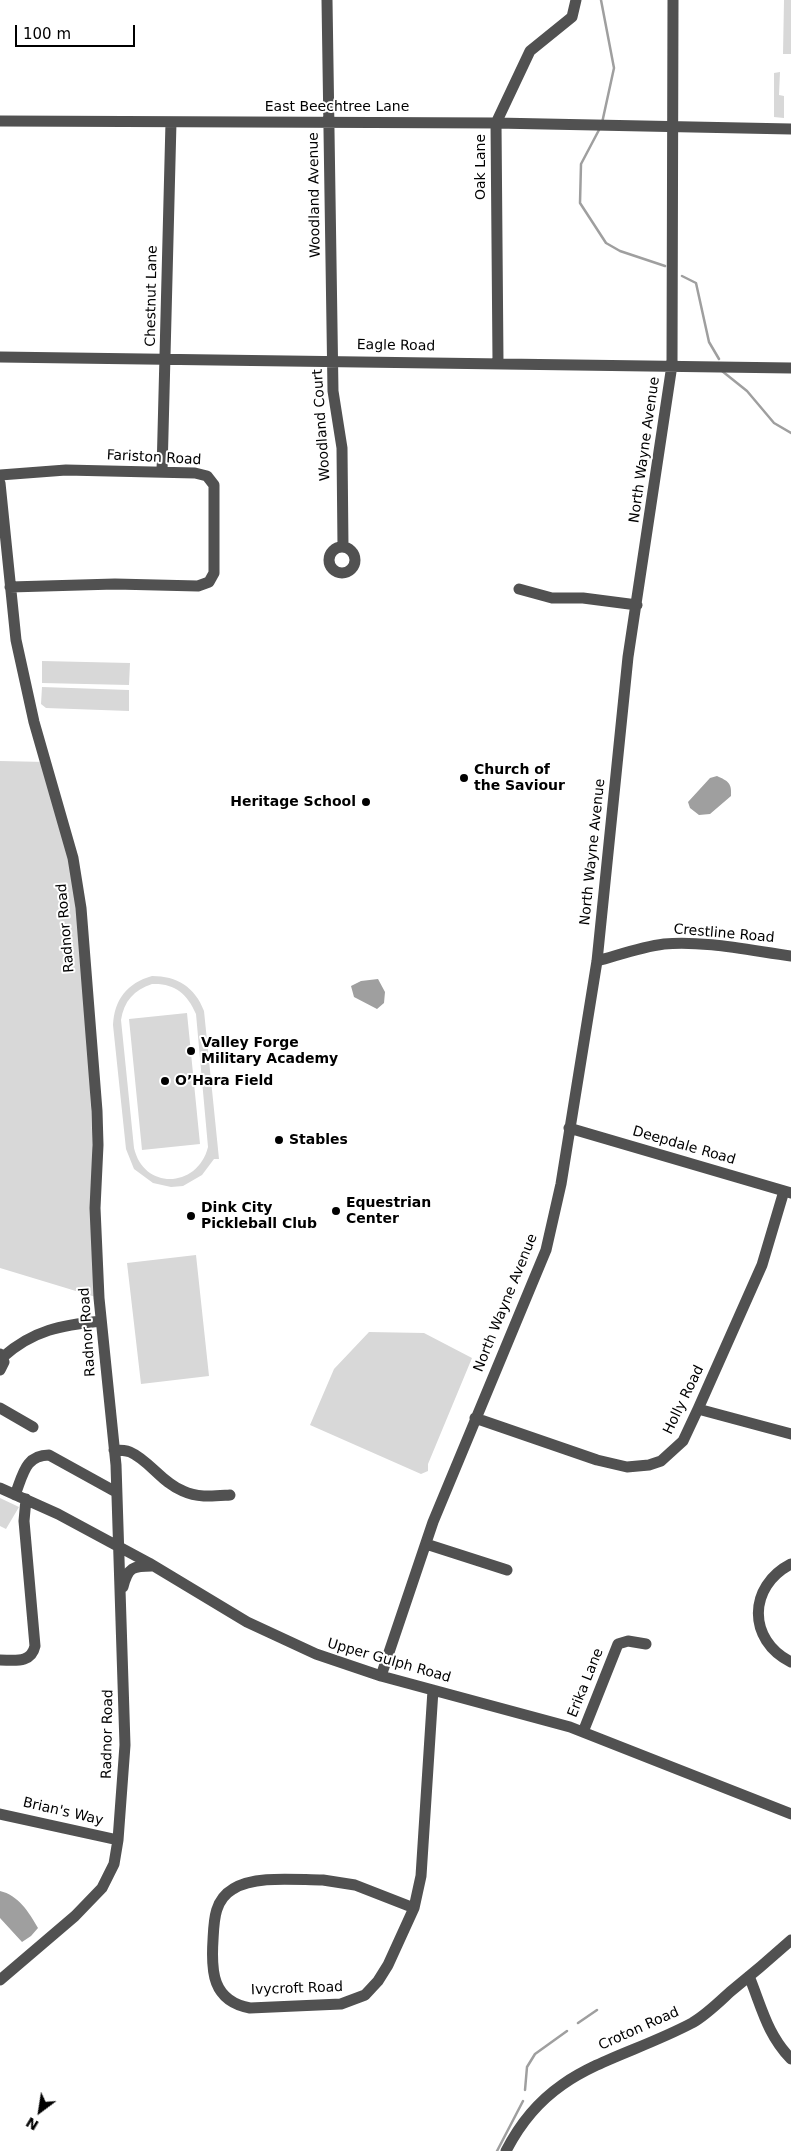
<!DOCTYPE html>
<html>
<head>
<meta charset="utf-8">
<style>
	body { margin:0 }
	#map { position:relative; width:791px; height:2151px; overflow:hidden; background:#fff; font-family:"DejaVu Sans",sans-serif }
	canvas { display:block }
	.north { position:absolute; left:15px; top:2086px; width:50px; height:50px; -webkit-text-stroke:4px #fff; paint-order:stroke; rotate:211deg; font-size:14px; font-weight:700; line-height:20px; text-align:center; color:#000 }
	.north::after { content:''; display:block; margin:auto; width:18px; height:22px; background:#000; clip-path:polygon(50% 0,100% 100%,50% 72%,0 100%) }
	.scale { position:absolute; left:15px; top:25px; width:120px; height:22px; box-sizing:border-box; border:2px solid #000; border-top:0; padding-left:6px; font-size:15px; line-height:18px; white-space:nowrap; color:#000; -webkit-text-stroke:4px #fff; paint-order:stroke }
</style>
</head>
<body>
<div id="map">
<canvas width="791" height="2151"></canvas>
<div class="north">N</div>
<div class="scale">100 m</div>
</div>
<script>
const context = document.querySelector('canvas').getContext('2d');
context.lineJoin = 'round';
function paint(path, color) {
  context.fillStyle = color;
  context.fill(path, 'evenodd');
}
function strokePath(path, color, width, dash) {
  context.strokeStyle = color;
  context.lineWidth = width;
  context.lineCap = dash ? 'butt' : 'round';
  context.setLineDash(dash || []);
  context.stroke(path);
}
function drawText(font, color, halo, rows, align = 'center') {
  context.font = font + ' "DejaVu Sans",sans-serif';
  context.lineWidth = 4;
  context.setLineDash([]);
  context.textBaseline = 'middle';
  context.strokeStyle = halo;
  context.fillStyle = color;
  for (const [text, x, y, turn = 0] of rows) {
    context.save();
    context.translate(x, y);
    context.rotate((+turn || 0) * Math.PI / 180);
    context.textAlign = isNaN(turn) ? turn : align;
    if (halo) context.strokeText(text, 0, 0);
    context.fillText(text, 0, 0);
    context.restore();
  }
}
paint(new Path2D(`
	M784,0H791V54H783Z
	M780,72L779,95L784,96V118L774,117V73Z
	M42,661L130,663L129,685L42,683Z
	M42,687L129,690V711L46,708L41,704Z
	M0,761L46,762L73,858L86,991L99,1298L0,1268Z
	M152,976C177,976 195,987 204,1011L219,1159H214L202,1175L183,1186L171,1187L153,1183L134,1169L126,1149L113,1025C114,1000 127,983 152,976ZM152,984C174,983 187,993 196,1014L208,1147C198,1188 144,1191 134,1148L121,1020C124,1001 134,990 152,984Z
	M187,1013L200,1144L142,1150L129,1019Z
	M196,1255L209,1376L141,1384L127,1263Z
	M369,1332L424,1333L472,1358L428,1464V1471L421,1474L310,1425L334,1369Z
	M0,1498L19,1507L6,1529L0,1526Z`), '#d8d8d8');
paint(new Path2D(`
	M717,776C728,781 732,783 731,796L710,814L699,815L690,808L688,802L710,778Z
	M378,979L385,992L384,1003L377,1009L354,997L351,986L361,981Z
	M0,1891C18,1895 29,1912 38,1928L31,1936L22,1942L0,1918Z`), '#9f9f9f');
strokePath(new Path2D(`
	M601,0L614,68L602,123
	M600,128L581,164L580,203L606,243L620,251L665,266
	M682,276L696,283L709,342L719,359
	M722,371L747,391L774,423L791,433
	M578,2023L597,2010
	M525,2090L527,2067L535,2054L567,2031
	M497,2151L523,2101`), '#9f9f9f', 2.5);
strokePath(new Path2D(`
	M327,0L333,391L342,448L343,547
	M0,121L496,123L791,129
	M0,357L791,368
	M498,362L496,123L530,51L572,17L576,0
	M162,472L171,122
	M0,475L66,470L195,473L207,476L214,485V573L209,582L198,586L115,584L10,587
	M0,483L16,640L34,722L73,858L81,908L97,1111L98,1145L95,1208L99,1298L116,1465L125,1745L118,1840L114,1864L102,1888L75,1916L0,1980
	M329 560a13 13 0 1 1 26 0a13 13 0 1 1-26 0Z
	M519,589L552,598H583L637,605
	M597,961C619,955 641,947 664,944C702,940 753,951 791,956
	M569,1128L791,1193
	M0,1354L4,1362L0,1370
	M3,1357C33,1330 62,1325 101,1321
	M0,1408L33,1427
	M698,1409L791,1434
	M475,1418L597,1460L627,1467L649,1465L661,1461L683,1441L698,1409L762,1265L784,1191
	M114,1450C119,1450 125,1450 130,1452C149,1460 162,1483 183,1491C198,1498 214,1496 230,1495
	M0,1488L58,1514L149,1563L247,1622L316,1654L381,1676L570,1727L791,1814
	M15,1495C23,1475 25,1455 49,1455L116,1492
	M426,1544L507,1570
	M791,1564C748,1586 747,1640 791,1662
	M123,1587C128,1567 133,1566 152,1566
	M0,1660C14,1660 31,1664 35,1646L24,1521L26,1499
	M381,1676L433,1522L546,1250L561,1184L597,961L628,657L672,365L673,0
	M583,1732L618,1644L628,1641L646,1644
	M0,1814L118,1840
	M323,1880L355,1885L414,1908L388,1965L378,1981L365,1995L341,2004L250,2008C212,2001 211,1971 213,1940C214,1921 214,1900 233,1889C255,1875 296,1880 323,1880Z
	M414,1908L421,1876L433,1690
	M749,1976C762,2008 767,2034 791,2059
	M506,2151C549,2066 616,2063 692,2023C706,2015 718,2003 730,1992C751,1975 771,1958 791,1940`), '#515151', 11);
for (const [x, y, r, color] of [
	[464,778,5,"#000"],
	[366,802,5,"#000"],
	[191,1051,5,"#000"],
	[165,1081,5,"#000"],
	[279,1140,5,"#000"],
	[336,1211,5,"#000"],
	[191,1216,5,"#000"]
]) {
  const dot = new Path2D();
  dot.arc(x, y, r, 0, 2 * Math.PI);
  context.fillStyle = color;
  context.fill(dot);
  strokePath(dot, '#fff', 2);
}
drawText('14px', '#000', '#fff', [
	["East Beechtree Lane",337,107],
	["Oak Lane",481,167,-90],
	["Woodland Avenue",315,195,-91],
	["Chestnut Lane",152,296,-89],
	["Eagle Road",396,346,1],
	["Woodland Court",322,425,-94],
	["North Wayne Avenue",645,450,-82],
	["Fariston Road",154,458,3],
	["North Wayne Avenue",593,852,-84],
	["Radnor Road",66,928,-95],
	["Crestline Road",724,934,5],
	["Deepdale Road",684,1146,16],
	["North Wayne Avenue",506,1303,-68],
	["Radnor Road",88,1332,-94],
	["Holly Road",684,1400,-64],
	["Upper Gulph Road",389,1661,16],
	["Erika Lane",586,1683,-68],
	["Radnor Road",108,1734,-89],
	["Brian's Way",63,1812,13],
	["Ivycroft Road",297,1989,-2],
	["Croton Road",639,2029,-24]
]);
drawText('bold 14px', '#000', '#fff', [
	["Church of",474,770],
	["the Saviour",474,786],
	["Heritage School",356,802,"right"],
	["Valley Forge",201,1043],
	["Military Academy",201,1059],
	["O’Hara Field",175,1081],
	["Stables",289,1140],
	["Equestrian",346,1203],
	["Center",346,1219],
	["Dink City",201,1208],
	["Pickleball Club",201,1224]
], 'left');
</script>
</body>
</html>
